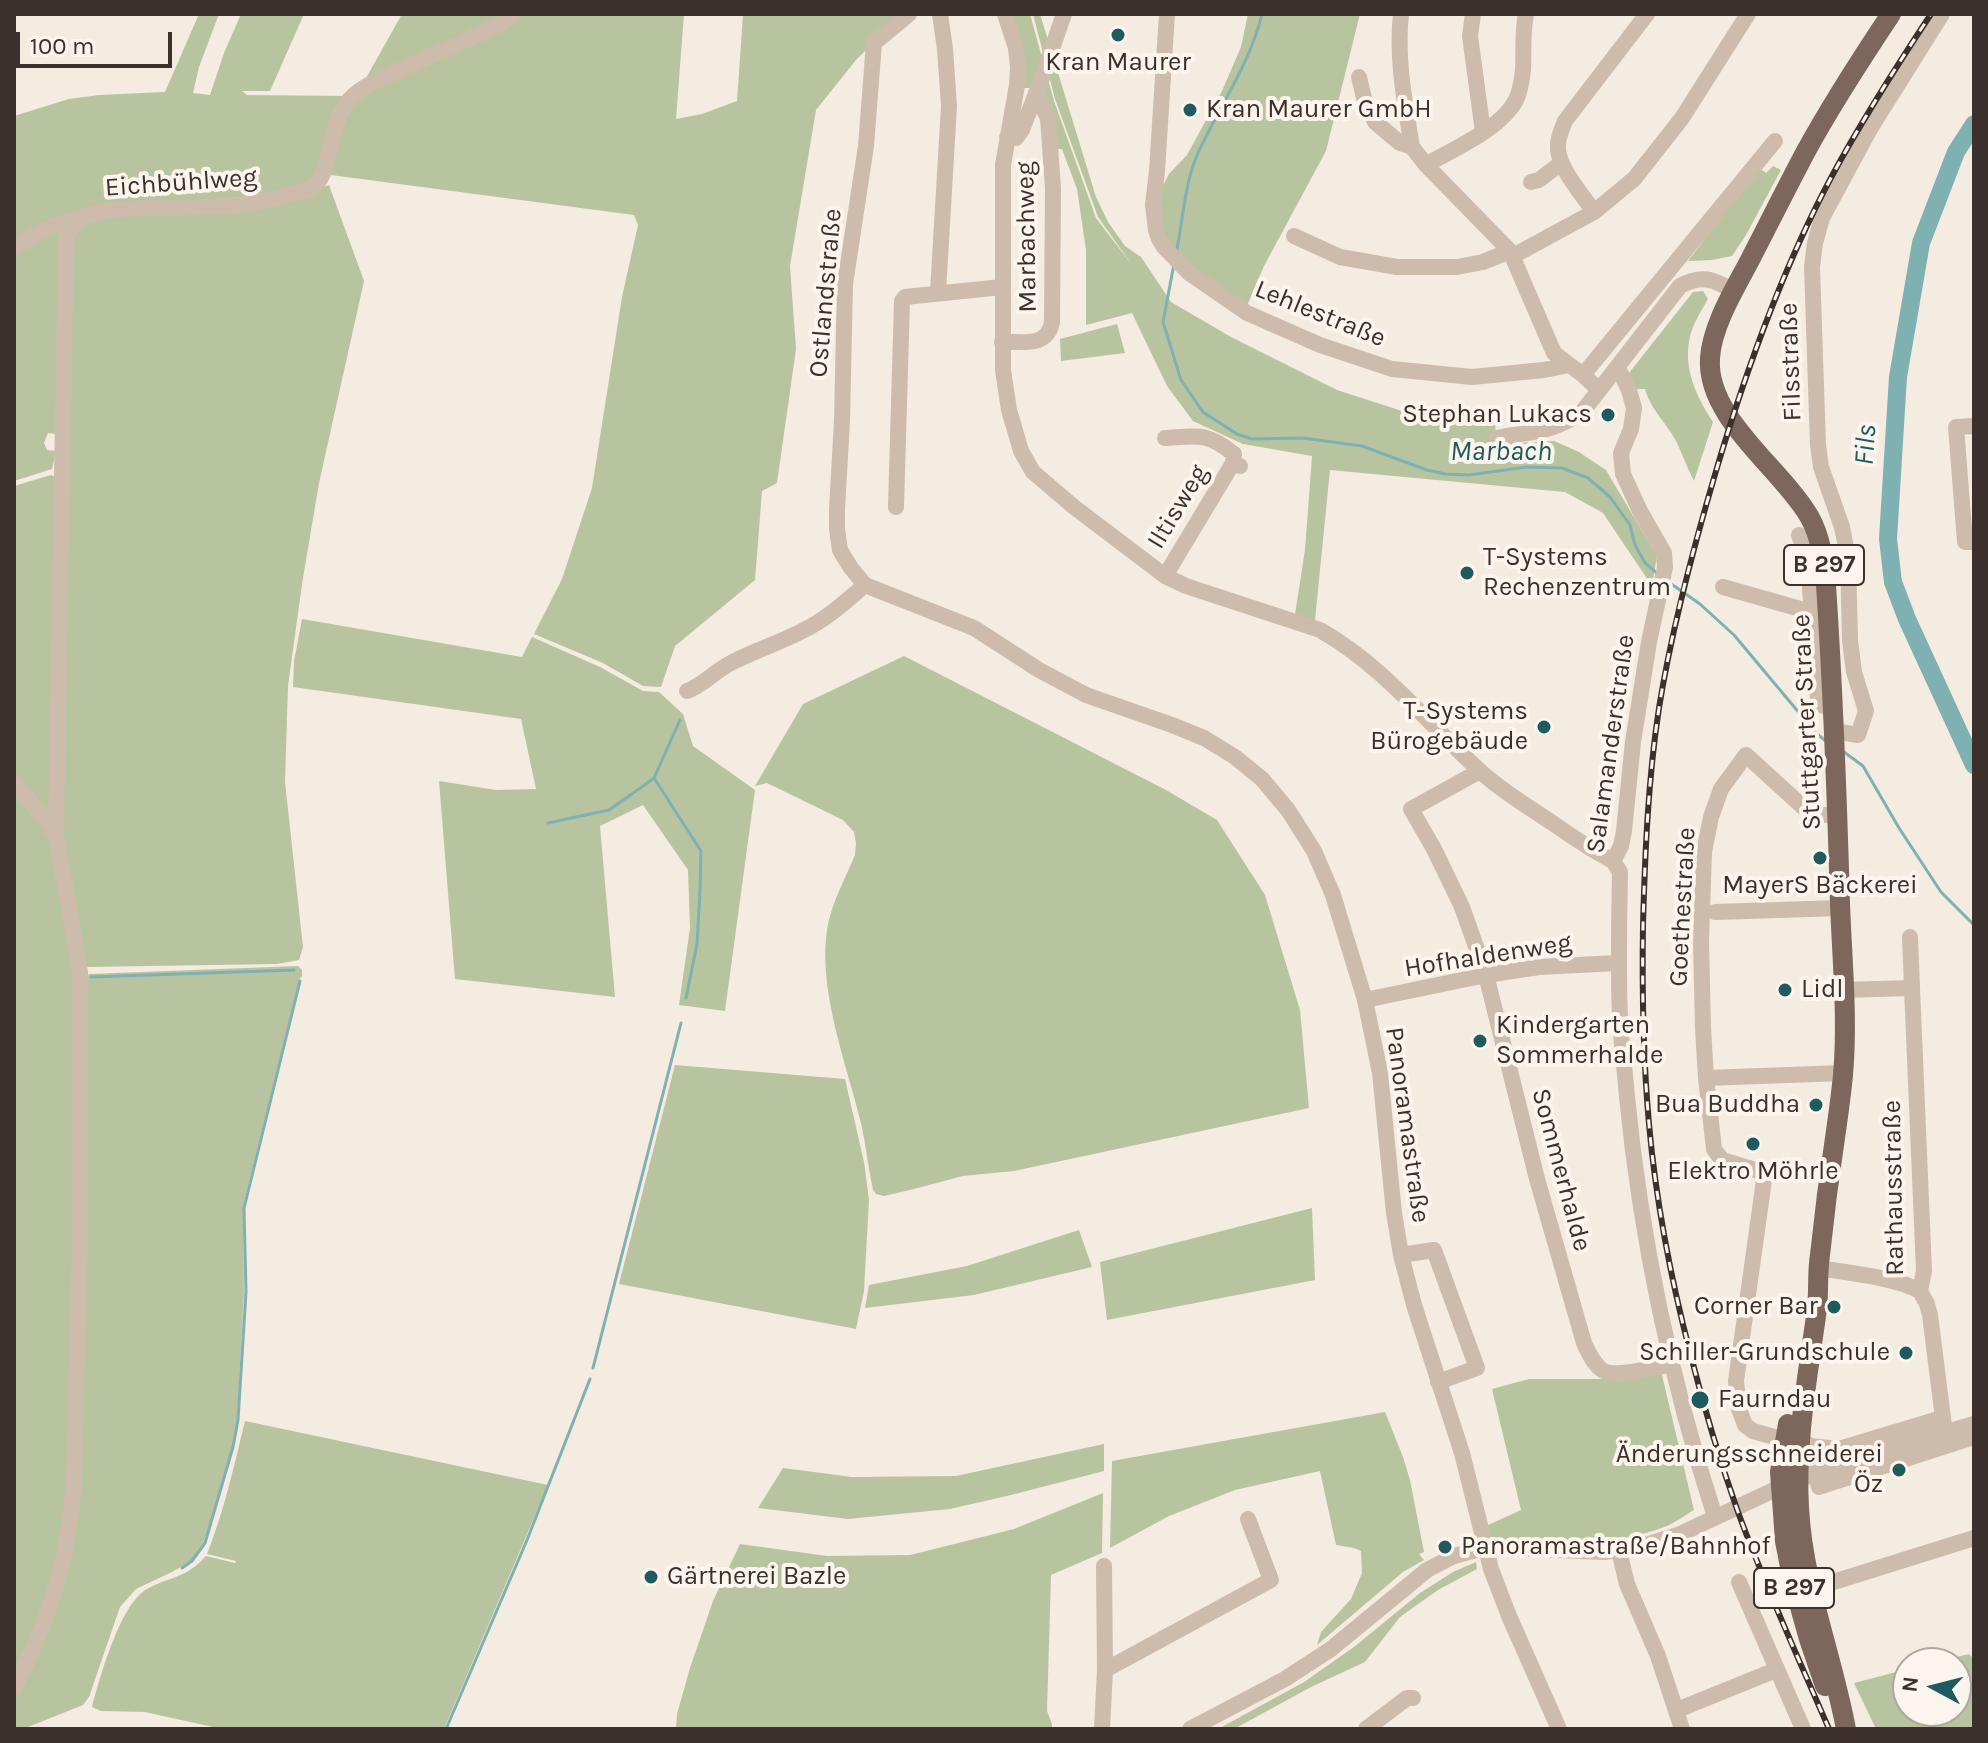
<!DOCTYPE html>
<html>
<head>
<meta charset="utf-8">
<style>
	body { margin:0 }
	#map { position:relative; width:1988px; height:1743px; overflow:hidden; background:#f4ebe1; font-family:Karla,sans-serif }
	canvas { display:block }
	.frame { position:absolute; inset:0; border:16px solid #3b302b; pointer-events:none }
	.north { position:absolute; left:1892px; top:1647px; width:80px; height:80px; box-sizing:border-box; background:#fbf5ee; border:2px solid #aea6a0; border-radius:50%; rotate:277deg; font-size:22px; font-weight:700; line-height:32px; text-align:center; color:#3b302b }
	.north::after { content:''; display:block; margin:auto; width:28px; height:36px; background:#1f5a5e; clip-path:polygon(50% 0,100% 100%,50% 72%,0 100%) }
	.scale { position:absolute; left:16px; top:32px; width:156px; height:36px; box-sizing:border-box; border:4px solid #3b302b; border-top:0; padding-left:10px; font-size:24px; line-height:28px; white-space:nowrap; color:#3b302b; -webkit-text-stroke:6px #fbf5ee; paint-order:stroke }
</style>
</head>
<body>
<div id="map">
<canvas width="1988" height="1743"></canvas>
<div class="frame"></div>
<div class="north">N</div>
<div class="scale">100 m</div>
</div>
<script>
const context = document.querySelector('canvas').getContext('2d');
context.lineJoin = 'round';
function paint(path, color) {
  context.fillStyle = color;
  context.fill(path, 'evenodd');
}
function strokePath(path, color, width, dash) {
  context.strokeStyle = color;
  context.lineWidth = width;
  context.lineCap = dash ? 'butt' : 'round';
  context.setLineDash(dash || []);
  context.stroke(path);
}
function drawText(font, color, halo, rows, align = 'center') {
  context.font = font + ' Karla,sans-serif';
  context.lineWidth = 8;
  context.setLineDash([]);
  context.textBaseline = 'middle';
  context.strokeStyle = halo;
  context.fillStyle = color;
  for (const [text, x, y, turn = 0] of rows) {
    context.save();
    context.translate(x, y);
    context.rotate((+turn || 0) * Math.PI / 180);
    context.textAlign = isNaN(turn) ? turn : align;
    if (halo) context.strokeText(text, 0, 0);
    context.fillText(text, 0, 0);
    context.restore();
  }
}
paint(new Path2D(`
	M199,14H219L199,67L193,93L210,95L224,53L241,14H304L270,91H242L247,95L348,96L319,174L286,194L116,206L14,246V116L69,99L99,95L165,92Z
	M402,14H509L361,87Z
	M521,14H684L676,119L702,114L737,101L743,14H902L856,60L816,110L790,266L796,349L777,483L762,491L755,580L675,646L661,687L643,686L603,663L534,634L562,579L592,488L622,297L638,225L634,215L331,175L329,165L354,98Z
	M1011,14H1030L1054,101L1096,218L1132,265L1098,217L1055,99L1033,14H1040L1096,197L1108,222L1125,246L1141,257L1171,302L1231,337L1337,390L1402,411L1419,413L1495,418L1496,444L1554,441L1579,452L1606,470L1657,556L1652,586L1603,513L1565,492L1330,470L1315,620L1330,636L1294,621L1305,550L1312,456L1243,444L1193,421L1167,386L1132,313L1086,325V250L1077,189L1062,149H1053L1036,88H1023Z
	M1248,14H1360L1326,151L1264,266L1246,308L1188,264L1163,236L1160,219V191L1169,174L1187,155L1222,91L1241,47Z
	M1773,166L1781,170L1746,235L1732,256L1712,260L1688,261L1759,168L1766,173Z
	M329,185L364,281L319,483L302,584L288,686L285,782L303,947L299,960L277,964L86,967L59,832L69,257L77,225L81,221L290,199Z
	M56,229L62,233L55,434L48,433L44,443L47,450L56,451L52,469L14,481V254Z
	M1703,291L1708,299C1703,308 1697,317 1693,327C1680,361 1694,393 1713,422L1694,481C1688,469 1683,457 1678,445C1669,425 1651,411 1645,389H1635L1629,373L1693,292Z
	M1117,324L1125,353L1061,361L1060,339Z
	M51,475L60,479L51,815L14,777V486Z
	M302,619L522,657L532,637L600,667L643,691L659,692L683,714L693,746L755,790L725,1011L679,1005L690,928L688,870L643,805L600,826L615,997L455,979L439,781L496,790L536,789L521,719L293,687L294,661Z
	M904,656L1166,790L1217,820L1265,895L1300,1010L1309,1108L1014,1171L963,1176L910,1190L884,1196L876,1194L873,1190C868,1167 866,1145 861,1123C846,1062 816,986 828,924C833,900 846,877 855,855L856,843L854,832L843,820L767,783L755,786L803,704Z
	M14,787L54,843L76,975L69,1505L52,1586L14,1683Z
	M298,966L302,970V976L300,978L243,1206L244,1292L237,1420L232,1448L212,1520L203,1543L191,1561L172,1572L136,1589L120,1607L89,1697L83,1705L23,1729H14V1700L52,1613L66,1561L85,978L89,974Z
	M675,1065L845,1079L864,1162L869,1200L864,1291L856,1329L619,1284Z
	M1312,1208L1315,1280L1107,1320L1100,1262Z
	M1079,1230L1092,1267L974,1295L865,1308L869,1285L967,1266Z
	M1661,1371L1694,1510C1685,1515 1676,1522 1667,1526C1610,1549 1547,1541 1487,1539L1486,1526L1521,1510L1492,1389L1529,1379H1599Z
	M1385,1412L1403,1457L1410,1480L1424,1552L1419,1554L1424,1560L1403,1572L1317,1645L1321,1632L1351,1599L1362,1573L1361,1551L1354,1548L1336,1545L1320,1471L1235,1490L1169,1516L1110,1548L1112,1461Z
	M245,1421L548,1485L444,1729H222L145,1712L101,1711L92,1707C100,1677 120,1604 147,1589C171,1576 185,1579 206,1556L235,1563L236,1561L207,1554C224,1511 234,1466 245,1421Z
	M1104,1444V1471L1011,1495L950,1509L848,1519L758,1508L783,1468L852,1477L956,1476Z
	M1103,1493L1102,1553L1051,1575L1047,1711L1052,1724V1729H676L677,1714L690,1668L713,1601L740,1544L827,1556L910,1555L1014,1529Z
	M1476,1562L1477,1569L1438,1590L1400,1617L1365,1662L1311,1687L1234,1729H1218L1304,1682L1354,1647L1420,1593L1453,1572Z
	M1969,1654L1974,1659V1729H1876L1854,1683L1908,1669V1711H1956V1663H1932Z`), '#b8c4a0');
strokePath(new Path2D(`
	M1177,249C1183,218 1185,182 1198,153C1219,107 1250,64 1262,14
	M1174,264L1163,322L1181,380L1203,412L1237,434L1252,439L1303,438L1362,446L1427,470L1445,474L1469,475L1526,467L1562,468L1588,478L1610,497L1630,525L1635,545L1645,563L1658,574
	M1667,581L1700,604L1734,635L1816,733L1827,742
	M680,720L654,778L701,851L700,891L697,944L686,998
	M1844,752L1863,766L1899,828L1941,892L1974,925
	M548,823L609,810L653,779
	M91,977L294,970
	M593,1368L681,1023
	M182,1568L192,1561L205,1543L233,1447L238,1420L246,1292L244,1208L300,981
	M446,1729L527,1540L590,1379`), '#7fb0b2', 3);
strokePath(new Path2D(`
	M1974,124L1956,152L1921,243L1898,377L1888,539L1893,582L1907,619L1974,765`), '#7fb0b2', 18);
strokePath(new Path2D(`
	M909,14L874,43L866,146L845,284L842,421L837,509V529L840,550L851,568L865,585L974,628L1039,670L1086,695L1172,725L1204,738L1235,757L1262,779L1288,810L1314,851L1333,895L1365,1000L1380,1073L1394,1213L1401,1255L1414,1305L1462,1453L1491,1569L1509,1616L1559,1729
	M1005,14L1016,48L1018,67L1017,85L1003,165V370L1009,410L1021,451L1033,472L1074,507L1165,576L1186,586L1320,630C1385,667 1426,722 1481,772C1502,791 1527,806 1551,822C1571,836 1591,850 1613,861
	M1167,14L1157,171L1153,205L1156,230L1159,239L1164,247L1189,273L1247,313L1320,345L1392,369L1472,377L1544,370L1569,365
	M1401,14C1396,59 1405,103 1412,147
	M1473,14L1470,36L1483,132
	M1359,77L1364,98L1375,122L1400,143L1412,147L1426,165L1510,251L1554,353L1583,375L1599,390
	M1007,137L1016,138L1022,130L1040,83L1064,14
	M1426,165C1453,149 1501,129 1516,100C1520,92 1522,79 1523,70C1524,51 1522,33 1526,14
	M1531,182L1539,180L1561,163
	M1594,212C1583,195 1556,166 1558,145C1558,137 1562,129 1565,121L1647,14
	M1294,236L1340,257L1397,267H1457L1483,262L1510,251
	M14,249C31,234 51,226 73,220C87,216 100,211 114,210C173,204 232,213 289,195C297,193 305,191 312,187C334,176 326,120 353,96C367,83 389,76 406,67C438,53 469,39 500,24L515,14
	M1513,256L1594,212L1634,179L1682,118L1748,14
	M938,292L949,106L945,49L940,14
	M1002,342C1023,341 1046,348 1052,323L1053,188L1048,118L1036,93
	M1583,375L1775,141
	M1974,426L1956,427L1965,542H1974
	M1165,438C1198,436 1207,432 1234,454L1233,463L1240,466
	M1497,438C1532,431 1554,433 1583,411L1680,286C1702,274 1713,279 1734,291
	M896,507L902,301L905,297L1002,287
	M1799,535L1808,560L1818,700L1823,706L1833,708
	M1165,576L1233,463
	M1723,587L1811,612
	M687,691C703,685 714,672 729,664C753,651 780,643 804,630C827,619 846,601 865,585
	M1834,731L1858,735L1866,711L1854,672L1850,640L1848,557L1842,527L1821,467L1818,445L1812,267L1815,243L1822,218L1870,129L1942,14
	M1480,771L1411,809L1434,849L1462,907L1486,975L1537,1179L1584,1343C1588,1352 1593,1363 1602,1370C1615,1379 1656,1367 1672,1364
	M14,781L56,834
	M1838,815H1816L1803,807L1746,755L1721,789L1711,817L1704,852L1701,941L1703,1028L1706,1078L1714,1149L1722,1160L1765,1173L1736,1381L1739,1409L1745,1425L1753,1431L1778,1438L1800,1439L1810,1446L1839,1449L1942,1418
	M1613,861L1620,872C1619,921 1618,969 1620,1018C1621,1044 1625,1070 1627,1097C1641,1239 1671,1381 1715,1517
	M1613,861L1621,846L1624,831L1633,742L1649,642L1665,567L1664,553L1640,511L1623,474L1621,453L1631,429L1634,408L1629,390L1618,368
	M1715,912L1841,908
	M1912,988L1924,1271L1920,1291L1927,1304L1930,1315L1944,1426
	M1843,990L1912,988L1910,937
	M1365,1000L1486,975L1539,967L1618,963
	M1706,1078L1843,1073
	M1401,1255L1434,1250L1477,1368L1438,1382
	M1818,1268C1848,1273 1894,1277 1920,1291
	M1810,1446L1819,1487L1974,1437
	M1619,1551L1627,1584L1658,1656L1682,1729
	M1739,1582L1803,1729
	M1811,1589L1974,1538
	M1105,1670L1271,1580L1248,1519
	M14,1690C24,1667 35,1645 44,1622C61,1579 71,1526 74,1481L80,1234V972L56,834L66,242L67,236L79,218
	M1677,1710L1776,1670
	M1102,1729L1105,1670L1104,1566
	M1190,1729L1285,1679L1331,1649L1427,1570L1454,1556L1487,1547L1604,1552L1639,1547L1678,1535L1791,1482L1900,1446L1974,1424
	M1366,1729L1407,1698H1413`), '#cdbbac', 16);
strokePath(new Path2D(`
	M1788,1424L1780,1472L1785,1541L1793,1582L1809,1639L1825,1686
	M1846,1729C1832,1655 1803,1583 1799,1508C1795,1441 1808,1375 1817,1309C1819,1291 1817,1273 1820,1255C1824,1216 1829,1177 1835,1138C1838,1117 1841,1096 1843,1075C1848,1018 1842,960 1840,903C1837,797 1833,691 1826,585C1824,561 1821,537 1809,516C1780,467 1706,418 1710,358C1712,325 1736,287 1751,258C1769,223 1787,187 1805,153C1831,105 1861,59 1891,14`), '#7d675c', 20);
const rail = new Path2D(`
	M1829,1729C1798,1657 1765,1586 1738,1512C1720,1461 1704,1408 1691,1356C1671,1280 1656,1202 1649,1124C1643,1058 1642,991 1643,925C1645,853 1648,780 1659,708C1672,627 1693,549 1716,471C1746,370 1782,269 1832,176C1862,120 1896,67 1931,14`);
strokePath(rail, '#3b302b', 6);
strokePath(rail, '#fbf5ee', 3, [9]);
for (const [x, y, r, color] of [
	[1118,35,8,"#1f5a5e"],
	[1190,110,8,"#1f5a5e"],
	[1608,415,8,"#1f5a5e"],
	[1467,573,8,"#1f5a5e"],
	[1544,727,8,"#1f5a5e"],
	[1820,858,8,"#1f5a5e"],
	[1785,990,8,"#1f5a5e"],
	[1480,1041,8,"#1f5a5e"],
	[1816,1105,8,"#1f5a5e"],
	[1753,1144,8,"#1f5a5e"],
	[1834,1307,8,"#1f5a5e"],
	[1906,1353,8,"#1f5a5e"],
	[1700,1400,10,"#1f5a5e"],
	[1899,1470,8,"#1f5a5e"],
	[1445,1547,8,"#1f5a5e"],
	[651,1577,8,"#1f5a5e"]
]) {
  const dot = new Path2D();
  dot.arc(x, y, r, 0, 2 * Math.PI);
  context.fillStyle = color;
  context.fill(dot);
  strokePath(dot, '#fbf5ee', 3);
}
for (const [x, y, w] of [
	[1824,565,80],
	[1794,1588,80]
]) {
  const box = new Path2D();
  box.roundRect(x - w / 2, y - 20, w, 40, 6);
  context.fillStyle = '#fbf5ee';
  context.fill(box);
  strokePath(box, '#3b302b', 2);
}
drawText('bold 24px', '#3b302b', null, [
	["B 297",1824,565],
	["B 297",1794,1588]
]);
drawText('26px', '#3b302b', '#fbf5ee', [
	["Kran Maurer",1118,63,"center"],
	["Kran Maurer GmbH",1206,110],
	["Stephan Lukacs",1592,415,"right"],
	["T-Systems",1483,558],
	["Rechenzentrum",1483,588],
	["T-Systems",1528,712,"right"],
	["Bürogebäude",1528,742,"right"],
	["MayerS Bäckerei",1820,886,"center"],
	["Lidl",1801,990],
	["Kindergarten",1496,1026],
	["Sommerhalde",1496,1056],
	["Bua Buddha",1800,1105,"right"],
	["Elektro Möhrle",1753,1172,"center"],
	["Corner Bar",1818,1307,"right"],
	["Schiller-Grundschule",1890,1353,"right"],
	["Faurndau",1718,1400],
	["Änderungsschneiderei",1883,1455,"right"],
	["Öz",1883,1485,"right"],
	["Panoramastraße/Bahnhof",1461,1547],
	["Gärtnerei Bazle",667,1577]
], 'left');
drawText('26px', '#3b302b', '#fbf5ee', [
	["Eichbühlweg",181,183,-4],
	["Marbachweg",1027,237,-91],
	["Ostlandstraße",826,293,-85],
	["Lehlestraße",1320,314,22],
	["Filsstraße",1791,362,-92],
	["Iltisweg",1178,507,-59],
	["Stuttgarter Straße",1807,722,-93],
	["Salamanderstraße",1611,744,-82],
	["Goethestraße",1683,907,-87],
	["Hofhaldenweg",1488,956,-9],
	["Panoramastraße",1407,1125,82],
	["Sommerhalde",1561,1170,75],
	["Rathausstraße",1894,1188,-91]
]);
drawText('italic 28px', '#1f5a5e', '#fbf5ee', [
	["Fils",1866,445,-86],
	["Marbach",1501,452]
]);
</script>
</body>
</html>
